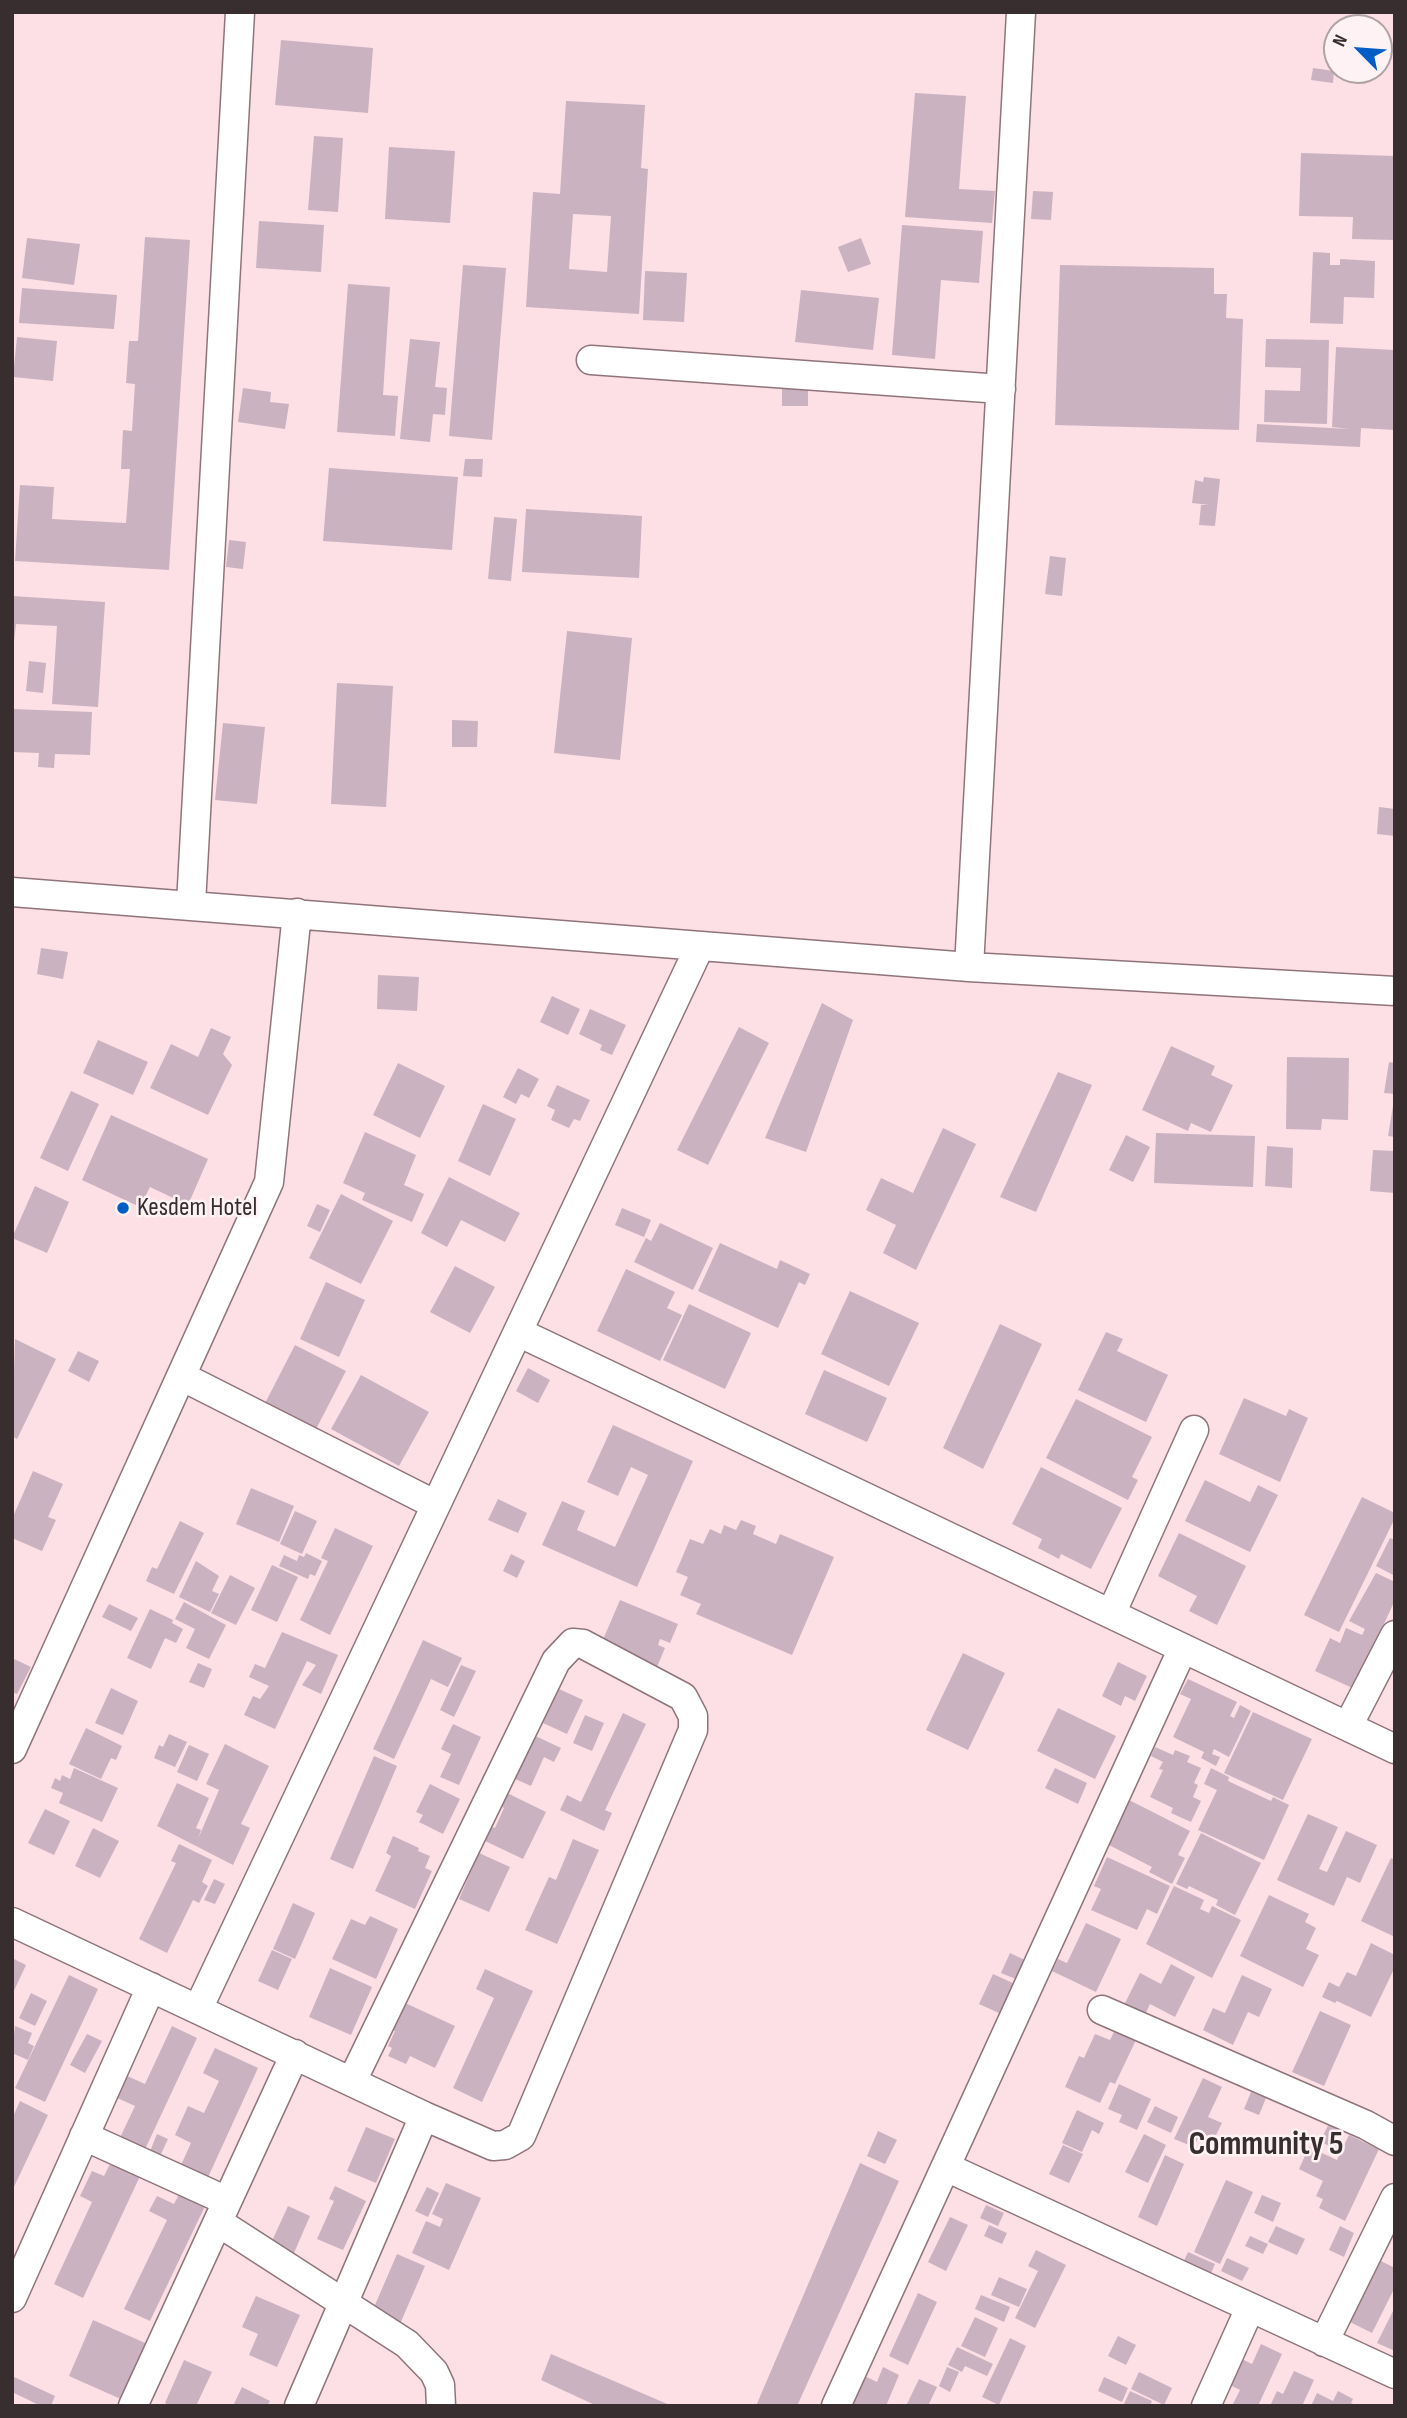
<!DOCTYPE html>
<html>
<head>
<meta charset="utf-8">
<style>
	body { margin:0 }
	#map { position:relative; width:1407px; height:2418px; overflow:hidden; background:#fddfe6; font-family:"Sofia Sans Condensed",sans-serif }
	canvas { display:block }
	.frame { position:absolute; inset:0; border:14px solid #382d2f; pointer-events:none }
	.north { position:absolute; left:1323px; top:14px; width:70px; height:70px; box-sizing:border-box; background:#fef2f4; border:2px solid #afa3a5; border-radius:50%; rotate:295deg; font-size:19px; font-weight:700; line-height:28px; text-align:center; color:#382d2f }
	.north::after { content:''; display:block; margin:auto; width:24px; height:32px; background:#005dc6; clip-path:polygon(50% 0,100% 100%,50% 72%,0 100%) }
</style>
</head>
<body>
<div id="map">
<canvas width="1407" height="2418"></canvas>
<div class="frame"></div>
<div class="north">N</div>
</div>
<script>
const context = document.querySelector('canvas').getContext('2d');
context.lineJoin = 'round';
function paint(path, color) {
  context.fillStyle = color;
  context.fill(path, 'evenodd');
}
function strokePath(path, color, width, dash) {
  context.strokeStyle = color;
  context.lineWidth = width;
  context.lineCap = dash ? 'butt' : 'round';
  context.setLineDash(dash || []);
  context.stroke(path);
}
function drawText(font, color, halo, rows, align = 'center') {
  context.font = font + ' "Sofia Sans Condensed",sans-serif';
  context.lineWidth = 5;
  context.setLineDash([]);
  context.textBaseline = 'middle';
  context.strokeStyle = halo;
  context.fillStyle = color;
  for (const [text, x, y, turn = 0] of rows) {
    context.save();
    context.translate(x, y);
    context.rotate((+turn || 0) * Math.PI / 180);
    context.textAlign = isNaN(turn) ? turn : align;
    if (halo) context.strokeText(text, 0, 0);
    context.fillText(text, 0, 0);
    context.restore();
  }
}
paint(new Path2D(`
	M281,40L373,48L368,113L275,105Z
	M1313,68L1334,71L1333,83L1311,80Z
	M915,93L966,96L959,189L995,191L992,223L905,217Z
	M566,101L645,105L641,168L648,169L639,314L526,307L533,192L560,194ZM573,214L611,216L607,272L569,269Z
	M314,136L343,138L338,212L308,210Z
	M389,147L455,151L450,223L385,219Z
	M1301,153L1395,156V240L1352,239L1353,217L1299,216Z
	M1033,191L1053,192L1051,220L1031,219Z
	M259,221L324,225L321,272L256,268Z
	M902,225L983,231L979,283L941,280L935,359L892,355Z
	M145,237L190,240L169,570L15,561L20,485L54,487L52,519L126,523L130,469H121L123,430L132,431L135,384L126,383L129,341H138Z
	M27,238L80,244L74,285L22,278Z
	M861,238L871,264L848,272L838,247Z
	M1313,252L1330,253V265H1340V259L1375,261L1374,298L1344,297L1343,324L1310,323Z
	M463,265L506,268L492,440L449,436Z
	M1060,265L1214,268V294H1227L1226,318L1243,319L1239,430L1055,425Z
	M645,271L687,273L684,322L643,320Z
	M348,284L390,287L383,395L398,396L395,436L337,432Z
	M22,288L117,295L114,329L19,323Z
	M801,290L879,298L873,350L795,342Z
	M17,337L57,341L53,381L13,377Z
	M410,339L440,342L435,387L447,388L445,415L433,414L430,442L400,439Z
	M1266,339L1329,340L1327,424L1264,422L1265,390L1300,391L1301,368L1265,367Z
	M1336,347L1395,350V430L1361,428L1360,447L1256,442L1257,424L1349,429L1332,427Z
	M243,388L271,392L270,402L289,404L285,429L238,422Z
	M782,389H808V406H782Z
	M465,459H483L482,477L463,476Z
	M329,468L458,477L452,550L323,541Z
	M1204,477L1220,479L1215,526L1199,525L1201,505H1209L1192,503L1195,480L1203,482Z
	M526,509L642,516L639,578L522,572Z
	M494,517L517,519L511,581L488,579Z
	M229,540L246,542L243,569L226,567Z
	M1050,556L1066,558L1062,596L1045,594Z
	M12,596L105,602L98,707L52,704L57,626L16,624L12,658Z
	M567,631L632,638L620,760L554,753Z
	M29,661L46,663L43,693L26,691Z
	M337,683L393,686L386,807L331,804Z
	M12,709L92,712L90,755L55,754L54,768L38,767L39,753L12,752Z
	M452,720L478,721L477,747H452Z
	M223,723L265,727L257,804L215,800Z
	M1379,807L1395,809V836L1377,834Z
	M41,948L68,952L63,979L37,974Z
	M378,975L419,977L417,1011L377,1009Z
	M552,996L580,1009L568,1035L540,1022Z
	M822,1003L853,1020L806,1152L765,1138Z
	M590,1009L626,1025L612,1055L600,1050L602,1045L579,1034Z
	M739,1027L769,1043L708,1165L677,1150Z
	M211,1028L231,1037L223,1054L232,1065L208,1115L150,1088L171,1044L198,1057Z
	M98,1040L148,1062L133,1095L83,1073Z
	M1171,1046L1215,1066L1211,1075L1233,1085L1211,1132L1191,1123L1188,1131L1142,1110Z
	M1287,1057L1349,1058L1348,1120L1322,1119L1321,1130L1286,1129Z
	M1389,1062L1395,1063V1094L1384,1093Z
	M398,1063L445,1086L420,1138L373,1115Z
	M518,1068L539,1079L529,1098L521,1094L516,1104L503,1097Z
	M1058,1072L1092,1085L1036,1212L1000,1197Z
	M557,1085L590,1100L580,1121L574,1119L569,1128L551,1120L555,1110L547,1106Z
	M71,1091L99,1104L68,1171L40,1158Z
	M483,1104L516,1119L490,1176L458,1161Z
	M1393,1106H1395V1137L1388,1136Z
	M111,1115L208,1159L188,1205L150,1187L140,1207L82,1180Z
	M943,1128L976,1144L916,1270L883,1253L896,1225L866,1210L881,1178L913,1193Z
	M365,1132L416,1155L404,1185L424,1194L412,1222L362,1200L365,1193L343,1183Z
	M1156,1133L1255,1136L1253,1187L1154,1183Z
	M1126,1135L1150,1147L1133,1182L1109,1170Z
	M1267,1146L1293,1148L1292,1188L1265,1186Z
	M1373,1150L1395,1151V1193L1370,1191Z
	M449,1177L520,1213L505,1242L461,1220L447,1247L421,1233Z
	M35,1186L69,1202L47,1253L12,1238Z
	M341,1194L393,1221L361,1284L309,1258Z
	M317,1204L330,1210L320,1232L307,1226Z
	M622,1208L651,1220L644,1237L615,1225Z
	M660,1223L713,1248L693,1290L634,1262L646,1238L651,1241Z
	M720,1243L777,1269L780,1260L810,1274L805,1285L799,1282L778,1328L698,1291Z
	M455,1266L495,1287L470,1333L430,1312Z
	M626,1269L675,1292L667,1308L682,1315L660,1361L597,1331Z
	M326,1282L365,1300L339,1357L300,1339Z
	M850,1291L919,1323L889,1386L821,1354Z
	M689,1304L751,1333L725,1389L663,1360Z
	M1000,1324L1042,1344L983,1469L943,1448Z
	M1106,1332L1123,1339L1117,1351L1168,1375L1146,1422L1078,1390Z
	M15,1339L56,1359L17,1439L12,1436Z
	M295,1345L346,1371L312,1437L261,1411Z
	M78,1351L99,1361L89,1382L68,1371Z
	M528,1368L550,1380L538,1403L516,1391Z
	M824,1370L887,1398L867,1442L805,1414Z
	M361,1375L429,1412L399,1466L331,1429Z
	M1244,1398L1286,1416L1289,1409L1308,1418L1280,1482L1219,1454Z
	M1076,1399L1152,1437L1132,1477L1138,1480L1128,1500L1046,1458Z
	M613,1425L693,1461L637,1587L542,1545L562,1501L585,1511L577,1530L615,1547L648,1475L631,1467L618,1496L587,1482Z
	M1041,1467L1122,1508L1091,1569L1061,1554L1059,1559L1038,1548L1042,1539L1012,1524Z
	M33,1471L63,1484L48,1517L56,1520L42,1551L12,1538V1519Z
	M1205,1480L1250,1502L1258,1485L1278,1495L1250,1552L1185,1521Z
	M251,1488L294,1506L279,1542L236,1524Z
	M1362,1497L1395,1513V1518L1339,1632L1304,1615Z
	M498,1499L527,1513L518,1533L488,1520Z
	M295,1511L317,1521L302,1554L280,1544Z
	M741,1520L756,1526L753,1534L776,1544L780,1534L834,1557L792,1655L696,1614L701,1604L680,1595L688,1577L676,1572L690,1539L703,1544L710,1529L721,1534L724,1525L736,1530Z
	M180,1521L204,1533L174,1594L146,1581L152,1567L157,1569Z
	M335,1528L373,1546L330,1635L300,1620L328,1561L321,1558Z
	M1179,1533L1246,1566L1217,1625L1189,1611L1197,1596L1158,1576Z
	M1390,1538L1395,1540V1576L1376,1566Z
	M306,1553L322,1561L315,1576L310,1574L308,1579L279,1566L284,1555L297,1561L299,1555L304,1557Z
	M511,1554L525,1561L517,1578L503,1571Z
	M196,1561L219,1576L212,1591L219,1594L210,1612L179,1597Z
	M272,1565L298,1577L277,1622L251,1610Z
	M1376,1573L1395,1582V1600L1367,1661L1359,1691L1315,1671L1330,1638L1340,1643L1346,1628L1362,1635L1365,1629L1349,1621Z
	M230,1575L255,1588L236,1625L211,1613Z
	M620,1600L678,1624L670,1643L660,1639L658,1645L665,1648L657,1667L602,1642Z
	M184,1602L226,1625L209,1659L186,1648L195,1629L175,1619Z
	M109,1604L138,1618L131,1631L102,1617Z
	M150,1609L173,1620L172,1623L183,1629L176,1643L165,1638L151,1669L127,1658Z
	M282,1632L338,1655L321,1694L302,1685L316,1665L307,1661L275,1729L244,1715L253,1696L260,1699L269,1686L249,1677L255,1664L265,1668Z
	M423,1640L462,1658L448,1687L431,1679L394,1759L373,1749Z
	M963,1653L1005,1673L968,1750L926,1730Z
	M12,1658L31,1667L17,1694L12,1692Z
	M1118,1662L1147,1676L1135,1701L1125,1696L1121,1706L1102,1696Z
	M198,1663L212,1669L204,1688L189,1682Z
	M461,1665L476,1671L454,1717L440,1710Z
	M1188,1679L1237,1702L1230,1716L1234,1718L1240,1705L1251,1711L1229,1757L1214,1749L1212,1754L1220,1757L1216,1766L1201,1758L1204,1752L1173,1737L1191,1699L1180,1694Z
	M111,1688L138,1701L123,1735L95,1723Z
	M559,1689L583,1700L567,1734L543,1723Z
	M1058,1708L1116,1736L1095,1779L1037,1751Z
	M1253,1712L1312,1739L1283,1800L1224,1773Z
	M623,1713L646,1724L605,1810L612,1813L604,1831L560,1810L567,1795L581,1802Z
	M585,1715L604,1723L592,1751L573,1743Z
	M453,1724L481,1737L459,1785L440,1777L451,1754L441,1749Z
	M86,1728L122,1746L116,1760L111,1758L101,1779L69,1764Z
	M525,1731L561,1748L554,1762L544,1757L531,1786L504,1774Z
	M169,1734L187,1742L175,1767L154,1758L159,1745L163,1747Z
	M225,1744L269,1766L241,1824L250,1828L233,1865L157,1826L177,1783L209,1798L196,1828L201,1830L198,1839L219,1790L206,1784Z
	M189,1745L209,1754L197,1781L177,1772Z
	M1155,1747L1173,1755L1175,1750L1190,1756L1187,1762L1201,1768L1194,1783L1198,1785L1193,1797L1201,1801L1191,1822L1171,1813L1173,1808L1150,1797L1163,1770L1159,1769L1163,1762L1151,1756Z
	M374,1756L397,1766L353,1869L330,1859Z
	M74,1768L118,1788L102,1822L59,1803L63,1793L51,1788L55,1778L60,1781L62,1775L70,1779Z
	M1055,1768L1087,1783L1078,1804L1045,1788Z
	M1211,1768L1229,1777L1228,1781L1271,1801L1273,1797L1289,1805L1264,1860L1198,1830L1217,1790L1204,1784Z
	M430,1784L460,1799L443,1834L419,1822L423,1815L416,1812Z
	M505,1792L546,1812L523,1859L483,1840L489,1826L495,1828L504,1808L499,1805Z
	M1129,1800L1190,1831L1178,1855L1185,1858L1172,1884L1149,1872L1152,1867L1107,1844Z
	M45,1809L70,1821L54,1855L28,1843Z
	M1308,1814L1338,1827L1319,1869L1327,1872L1346,1831L1377,1845L1360,1883L1347,1877L1334,1906L1277,1880Z
	M93,1828L119,1841L100,1878L75,1866Z
	M1201,1833L1261,1863L1235,1915L1216,1905L1218,1900L1189,1886L1187,1889L1176,1884Z
	M393,1836L419,1848L418,1851L430,1856L425,1868L432,1871L415,1909L375,1891L391,1856L386,1853Z
	M573,1839L599,1850L557,1944L525,1930L549,1877L556,1880Z
	M179,1844L212,1860L202,1882L208,1886L199,1903L193,1900L167,1953L139,1939L176,1863L171,1861Z
	M479,1853L510,1867L489,1912L459,1899Z
	M1107,1857L1170,1886L1157,1914L1147,1909L1137,1930L1091,1910L1101,1889L1094,1886Z
	M1391,1858L1395,1860V1937L1361,1921Z
	M214,1879L225,1884L215,1904L204,1900Z
	M1174,1886L1204,1900L1200,1909L1209,1913L1212,1906L1241,1920L1212,1978L1146,1944Z
	M1269,1895L1309,1914L1305,1922L1316,1928L1306,1949L1319,1955L1303,1987L1240,1956Z
	M293,1903L315,1913L295,1959L273,1949Z
	M370,1916L398,1929L376,1979L332,1959L351,1919L365,1925Z
	M1086,1923L1121,1939L1096,1992L1052,1971L1058,1959L1067,1963Z
	M1371,1943L1395,1955V1967L1371,2017L1337,2001L1335,2003L1322,1997L1329,1982L1339,1987L1347,1972L1356,1976Z
	M272,1950L292,1959L278,1990L258,1981Z
	M1010,1953L1031,1963L1023,1982L1001,1973Z
	M12,1958L26,1965L12,1995Z
	M1171,1964L1195,1977L1175,2017L1150,2004L1144,2017L1123,2007L1140,1973L1161,1984Z
	M330,1968L372,1987L351,2035L309,2017Z
	M485,1969L533,1991L482,2102L453,2088L494,1998L476,1989Z
	M993,1974L1026,1989L1012,2019L979,2004Z
	M69,1975L98,1989L45,2102L15,2088Z
	M1242,1975L1272,1989L1259,2017L1248,2012L1233,2045L1203,2030L1213,2008L1225,2013Z
	M31,1993L47,2001L35,2026L19,2018Z
	M403,2002L455,2026L435,2068L410,2056L406,2064L388,2056L392,2048L388,2046L395,2031L391,2029Z
	M1320,2011L1351,2025L1324,2086L1292,2072Z
	M15,2026L32,2033L28,2043L34,2046L28,2060L12,2053Z
	M172,2026L197,2038L141,2158L116,2146L135,2106L115,2097L125,2075L145,2084Z
	M1115,2030L1136,2040L1115,2084L1110,2082L1100,2103L1065,2087L1079,2056L1084,2058L1095,2034L1110,2040Z
	M87,2034L102,2041L85,2073L70,2065Z
	M215,2048L258,2068L204,2186L177,2174L191,2143L175,2135L188,2106L204,2113L219,2081L203,2073Z
	M1203,2078L1222,2087L1208,2117L1222,2123L1214,2139L1201,2132L1194,2147L1174,2139Z
	M1119,2084L1151,2099L1137,2130L1119,2122L1122,2115L1108,2109Z
	M1251,2092L1266,2098L1259,2115L1244,2109Z
	M20,2101L48,2115L12,2191V2119Z
	M1155,2106L1178,2117L1171,2133L1147,2122Z
	M1077,2110L1104,2123L1099,2134L1092,2130L1082,2152L1062,2143Z
	M1333,2115L1348,2121L1335,2148L1320,2142Z
	M366,2127L395,2139L376,2183L347,2171Z
	M878,2131L897,2140L885,2164L867,2156Z
	M157,2134L168,2139L156,2165L146,2161Z
	M1144,2134L1166,2145L1148,2183L1125,2172Z
	M1349,2135L1379,2149L1345,2221L1319,2208L1323,2199L1316,2196L1323,2181L1299,2169L1309,2147L1337,2160Z
	M1063,2145L1083,2154L1069,2183L1049,2174Z
	M1165,2155L1184,2164L1157,2226L1138,2217Z
	M113,2158L142,2172L83,2298L54,2284L92,2202L80,2196L92,2171L104,2176Z
	M860,2163L899,2181L797,2406H756Z
	M1226,2180L1253,2192L1220,2264L1194,2252Z
	M446,2183L481,2198L449,2270L412,2253L426,2221L440,2227L443,2219L432,2214Z
	M335,2186L366,2201L343,2250L317,2239L334,2201L329,2199Z
	M427,2187L439,2193L428,2217L415,2211Z
	M181,2190L207,2202L150,2321L124,2309L167,2220L149,2211L157,2196L174,2204Z
	M1262,2195L1281,2203L1273,2222L1254,2213Z
	M986,2205L1004,2213L998,2226L980,2218Z
	M288,2206L310,2216L294,2253L271,2243Z
	M950,2217L968,2225L946,2271L928,2262Z
	M989,2225L1007,2233L1002,2244L984,2236Z
	M1276,2226L1305,2239L1297,2255L1268,2242Z
	M1340,2226L1354,2233L1344,2257L1329,2250Z
	M1250,2236L1268,2244L1263,2254L1245,2246Z
	M1036,2250L1066,2265L1035,2328L1015,2318L1038,2271L1028,2266Z
	M1188,2252L1215,2264L1208,2280L1181,2267Z
	M397,2254L425,2266L400,2324L372,2312Z
	M1227,2258L1249,2268L1242,2281L1221,2271Z
	M1381,2261L1395,2268V2287L1372,2333L1350,2322Z
	M999,2277L1027,2289L1019,2307L991,2295Z
	M918,2293L937,2302L908,2365L889,2356Z
	M981,2295L1010,2307L1004,2322L975,2309Z
	M256,2296L300,2315L277,2367L249,2355L258,2334L242,2327Z
	M1395,2307V2351L1377,2343Z
	M975,2317L998,2328L985,2357L961,2346Z
	M93,2320L152,2346L123,2400L69,2376Z
	M1118,2336L1136,2345L1126,2365L1108,2356Z
	M1010,2338L1026,2346L999,2405L982,2397Z
	M1261,2344L1282,2354L1258,2406H1232L1240,2390L1230,2385L1242,2359L1252,2364Z
	M957,2347L993,2364L987,2376L965,2366L962,2372L948,2365Z
	M551,2354L672,2406H597L541,2380Z
	M184,2360L212,2372L196,2406H171L165,2403Z
	M883,2367L899,2375L886,2406H843L858,2373L877,2382Z
	M947,2367L959,2372L950,2392L939,2386Z
	M1294,2371L1314,2380L1302,2406H1270L1277,2391L1283,2394Z
	M1139,2372L1172,2388L1164,2405L1131,2389Z
	M12,2376L55,2396L51,2406H41L12,2392Z
	M1104,2377L1128,2388L1122,2402L1098,2391Z
	M919,2379L937,2387L928,2406H906Z
	M242,2387L270,2401L267,2406H233Z
	M1130,2391L1152,2401L1150,2406H1123Z
	M1338,2391L1353,2399L1351,2403L1357,2406H1311L1317,2393L1333,2401Z`), '#cbb2c1');
const minor = new Path2D(`
	M591,360L1001,389
	M12,892L969,967L1395,991
	M191,904L240,12
	M969,967L1021,12
	M518,1332L1395,1749
	M181,1376L436,1505
	M1111,1614L1194,1430
	M1348,1726L1395,1635
	M12,1749L269,1182L297,913
	M12,1922L424,2116L493,2146L505,2145L521,2136L693,1730V1716L683,1697L583,1644L573,1643L556,1661L352,2081
	M198,2009L700,946
	M1102,2010L1366,2125L1395,2141
	M84,2136L227,2201
	M946,2167L1395,2374
	M218,2222L407,2344L434,2372L440,2385L441,2406
	M12,2298L151,1987
	M1324,2342L1395,2198
	M133,2406L295,2054
	M299,2406L424,2116
	M836,2406L1183,1648
	M1206,2406L1250,2308`);
strokePath(minor, '#8f757b', 31);
strokePath(minor, '#fff', 28);
for (const [x, y, r, color] of [
	[123,1208,7,"#005dc6"]
]) {
  const dot = new Path2D();
  dot.arc(x, y, r, 0, 2 * Math.PI);
  context.fillStyle = color;
  context.fill(dot);
  strokePath(dot, '#fef2f4', 2.5);
}
drawText('26px', '#382d2f', '#fef2f4', [
	["Kesdem Hotel",137,1208]
], 'left');
drawText('bold 33px', '#382d2f', '#fef2f4', [
	["Community 5",1266,2146]
]);
</script>
</body>
</html>
